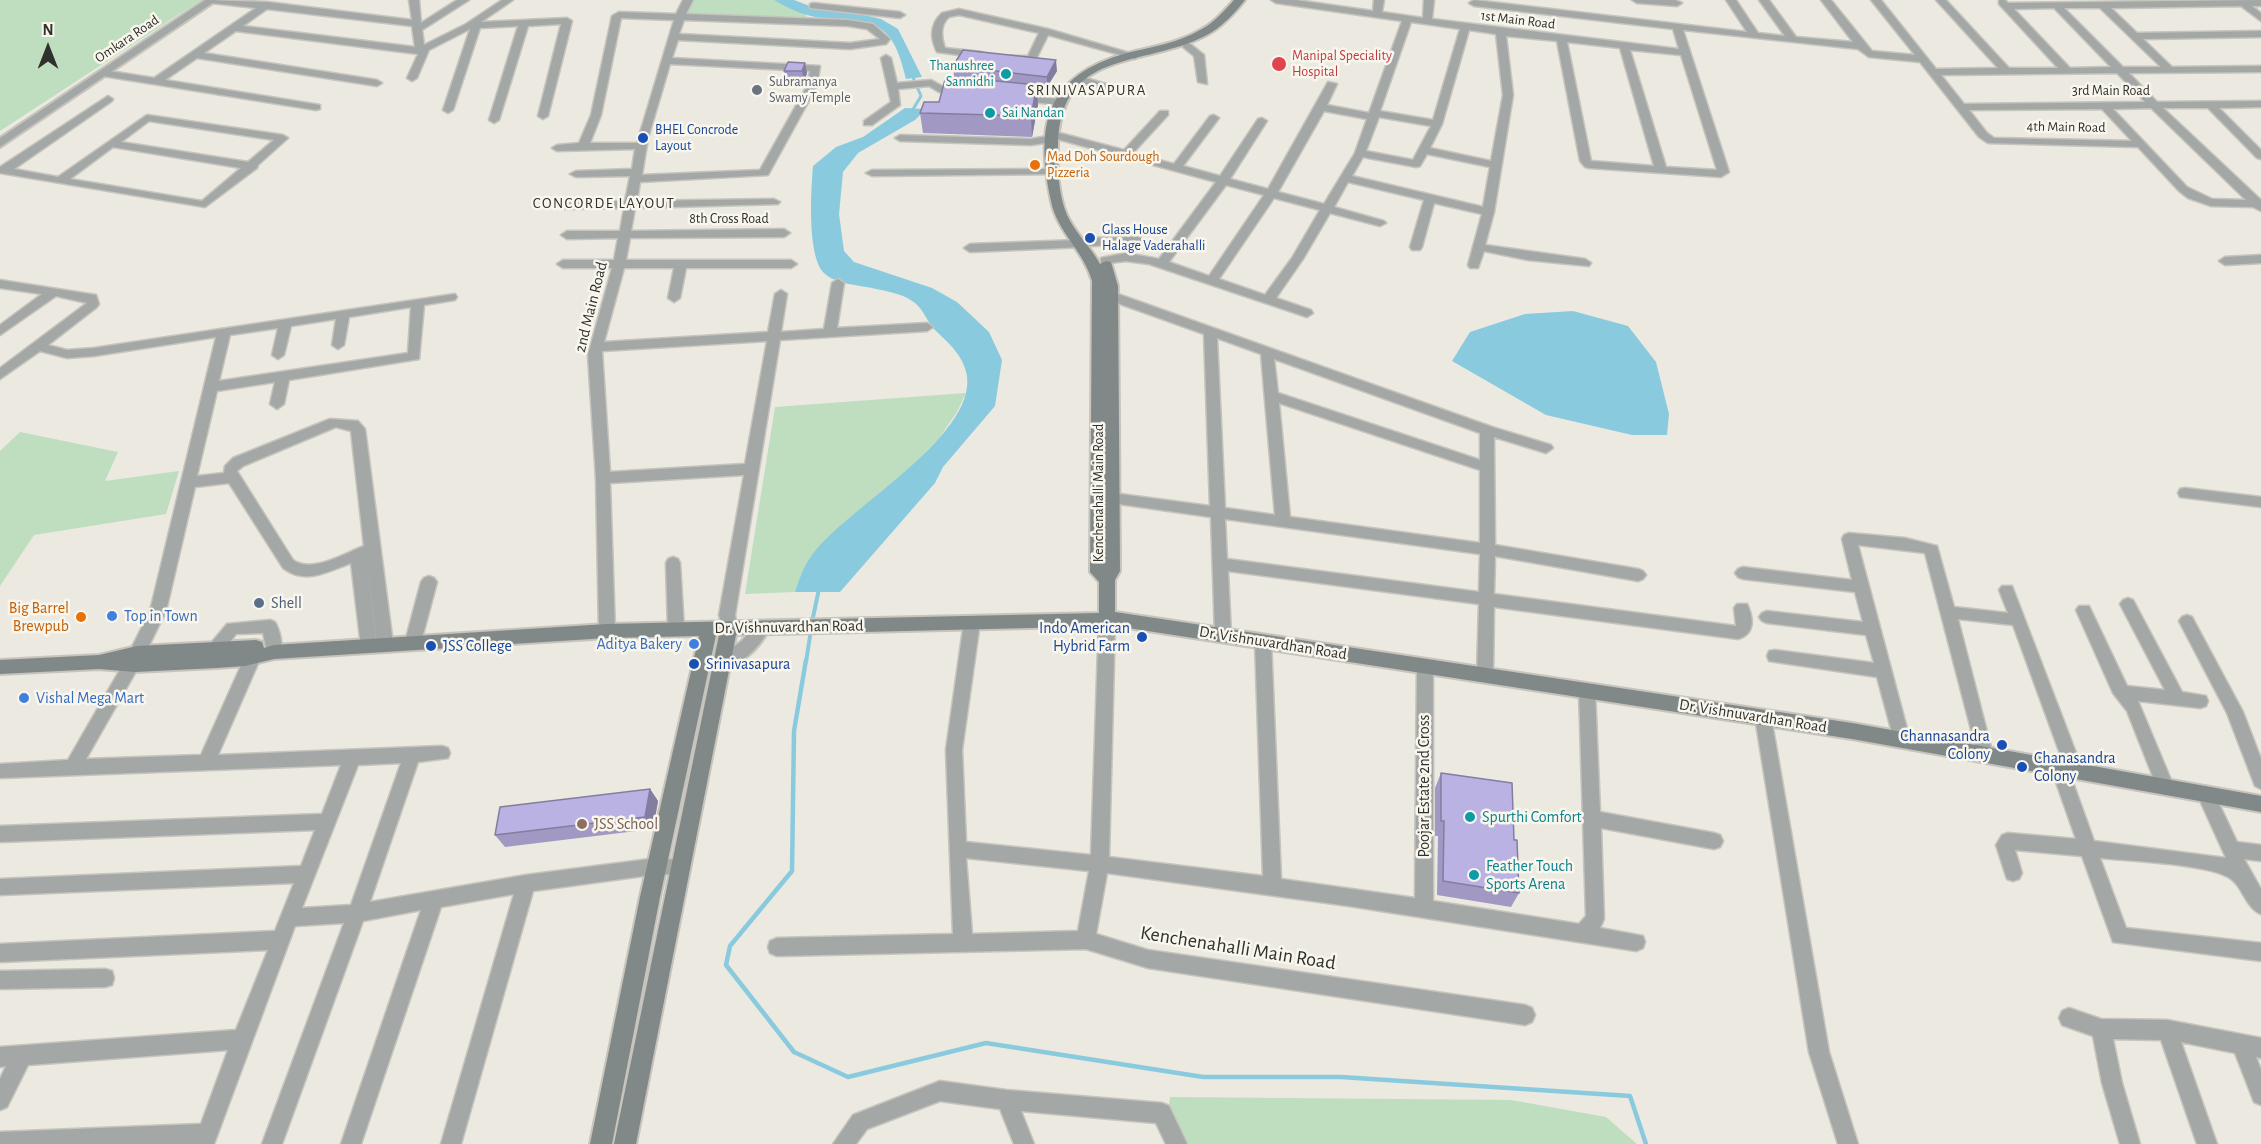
<!DOCTYPE html>
<html>
<head>
<meta charset="utf-8">
<style>
	body { margin:0 }
	#map { position:relative; width:2261px; height:1144px; overflow:hidden; background:#ebe9e0; font-family:"Alegreya Sans",sans-serif }
	canvas { display:block }
	.north { position:absolute; left:18px; top:18px; width:60px; height:60px; -webkit-text-stroke:4px #f8f6ed; paint-order:stroke; rotate:0deg; font-size:16px; font-weight:700; line-height:24px; text-align:center; color:#30302c }
	.north::after { content:''; display:block; margin:auto; width:21px; height:27px; background:#30302c; clip-path:polygon(50% 0,100% 100%,50% 72%,0 100%) }
</style>
</head>
<body>
<div id="map">
<canvas width="2261" height="1144"></canvas>
<div class="north">N</div>
</div>
<script>
const context = document.querySelector('canvas').getContext('2d');
context.lineJoin = 'round';
function paint(path, color) {
  context.fillStyle = color;
  context.fill(path, 'evenodd');
}
function strokePath(path, color, width, dash) {
  context.strokeStyle = color;
  context.lineWidth = width;
  context.lineCap = dash ? 'butt' : 'round';
  context.setLineDash(dash || []);
  context.stroke(path);
}
function drawText(font, color, halo, rows, align = 'center') {
  context.font = font + ' "Alegreya Sans",sans-serif';
  context.lineWidth = 5;
  context.setLineDash([]);
  context.textBaseline = 'middle';
  context.strokeStyle = halo;
  context.fillStyle = color;
  for (const [text, x, y, turn = 0] of rows) {
    context.save();
    context.translate(x, y);
    context.rotate((+turn || 0) * Math.PI / 180);
    context.textAlign = isNaN(turn) ? turn : align;
    if (halo) context.strokeText(text, 0, 0);
    context.fillText(text, 0, 0);
    context.restore();
  }
}
paint(new Path2D(`
	M0,0H201L0,131Z
	M691,0H774L805,14L808,18L684,14Z
	M966,393L957,412L939,438L911,467L813,554L801,575L795,592L745,594L775,407Z
	M20,432L118,452L105,481L179,471L166,514L34,535L0,586V451Z
	M1170,1097L1511,1100L1606,1117L1637,1144H1184L1168,1113Z`), '#bfdebf');
paint(new Path2D(`
	M774,0H794L818,9L852,12L881,19L898,29L922,77L906,79C889,2 860,31 804,14C793,11 783,5 774,0Z
	M905,108L926,109L915,120L858,153L843,172L839,214L844,251L854,262L932,288L957,302L989,332L1002,360L995,406L943,467L935,483L840,592H795C799,579 804,566 812,555C844,510 975,438 967,376C964,357 950,344 937,332C928,324 924,310 915,303C905,294 885,291 872,288C858,285 835,284 824,273C807,256 811,190 813,166L836,147L863,137Z
	M1573,311L1628,326L1656,362L1669,414L1667,435H1632L1546,415L1452,361L1470,332L1525,314Z`), '#8acade');
strokePath(new Path2D(`
	M912,75L921,96L912,111`), '#8acade', 3);
strokePath(new Path2D(`
	M812,622L819,589
	M806,662L811,630`), '#8acade', 4);
strokePath(new Path2D(`
	M806,660L794,731L792,871L730,946L726,965L794,1052L848,1077L986,1043L1203,1077H1341L1630,1096L1646,1144`), '#8acade', 4.5);
const minor = new Path2D(`
	M206,0L267,2L412,20L409,0H419L421,23L457,0H469L422,30L424,45L466,24L502,0H513L481,22L567,18L572,21L548,116L543,119L538,116L561,24L528,26L499,120L494,123L489,120L518,26L480,28L453,110L448,113L443,110L470,29L429,50L417,78L412,81L407,78L418,54L236,31L204,53L377,80L382,83L377,86L197,58L165,80L320,105V109L316,110L103,76L98,73L103,70L154,78L256,8L211,3ZM267,9L412,26L415,47L243,26Z
	M683,0H693L686,14L848,20L873,24L890,39L886,44L850,49L678,40L672,58L820,66L817,86L768,175L640,182L637,201L774,199L780,202L778,204L635,208L631,231L784,229L790,233L784,237L630,238L626,260H791L797,264L791,268H686L680,298L674,302L668,298L674,268H624L604,342L768,332L775,294L781,290L787,294L781,332L824,329L832,283L838,279L844,283L837,328L927,323L933,327L927,331L780,340L735,615L737,629L734,633L729,635L724,633L719,615L744,475L610,483L615,631L613,635L607,637L601,635L599,631L596,478L588,355L612,268H563L557,264L563,260H614L618,238L567,239L561,235L567,231H620L624,208L565,209L559,206L565,203L625,201L630,176L576,177L570,174L576,171L632,169L635,149L557,151L552,148L557,145L579,143L591,115L612,16L619,12L676,14ZM621,18L674,20L637,143H590L601,115ZM684,20L848,26L867,29L880,39L850,43L679,34ZM670,64L810,71L807,86L760,170L642,175L648,138ZM767,341L745,464L610,472L602,351Z
	M1271,0H1296L1373,11L1374,0H1384L1382,12L1423,18L1424,0H1434L1432,19L1679,49L1673,29L1474,6L1469,3L1474,0L1747,32L1726,0H1736L1758,33L1785,36L1759,0H1769L1796,37L1853,42L1821,0H1831L1872,51L1915,55L1871,0H1881L1936,69L1998,68L1936,0H1946L2009,68H2058L1999,4V0H2005L2008,3L2261,0V6H2252L2261,13V21L2241,6L2111,8L2137,33L2261,31V37L2143,39L2172,67L2261,66V72L2129,73L2157,102L2261,101V107L2219,108L2261,150V159L2257,158L2208,108H2163L2261,200V211L2253,207L2211,206L2188,198L2179,191L2138,147L1988,143L1979,137L1920,62L1869,57L1858,49L1683,30L1729,172L1721,177L1589,168L1585,167L1580,161L1557,41L1506,36L1513,95L1494,212L1485,245L1585,259L1591,263L1589,266L1528,260L1484,251L1478,268H1470L1468,265L1482,214L1434,203L1422,247L1420,250H1412L1410,247L1424,200L1348,182L1334,207L1384,221L1386,223L1380,226L1330,213L1303,259L1276,298L1311,310L1313,313L1307,317L1149,264L1126,261L1101,264V258L1126,253L1159,259L1216,182L1057,139L1052,142L1031,145L900,141L895,138L900,135L1031,139L1048,136L1047,134L1052,131L1124,150L1160,111H1168V115L1133,153L1174,164L1210,116L1214,115L1219,118L1183,166L1220,176L1258,119L1262,118L1267,121L1230,179L1268,189L1328,82L1337,84L1327,105L1369,113L1402,21L1276,3ZM2054,8L2055,9L2111,67L2070,68L2014,9ZM2064,8H2100L2161,67H2123ZM1411,22L1460,29L1433,120L1380,111ZM1469,30L1496,34L1503,95L1491,161L1430,148L1442,124ZM1567,42L1620,48L1654,166L1591,161ZM1630,50L1681,55L1717,170L1666,167ZM2117,73L2145,102L1964,104L1941,75ZM2151,108L2246,200L2212,199L2187,187L2113,109ZM2102,109L2132,141L1994,138L1987,133L1969,110ZM1324,111L1367,119L1355,153L1324,204L1278,192ZM1379,117L1431,126L1413,160L1366,151ZM1427,154L1490,167L1483,207L1352,176L1363,157L1416,167L1420,166ZM1226,185L1264,195L1209,276L1169,262ZM1274,198L1320,210L1292,258L1265,295L1219,279Z
	M1632,0H1675L1682,3L1677,6L1637,3Z
	M813,3L900,12L905,15L900,18L810,8V4Z
	M959,9L1048,29L1140,56L1135,59L1048,35L1035,61H1012L1007,58L1008,56H1028L1039,33L959,15L949,17C940,25 941,37 945,48L982,52L987,55L982,58L937,52C930,38 930,24 942,13Z
	M1183,43H1189L1204,55L1207,84L1198,82L1194,56L1183,47Z
	M886,55L891,58L897,83L931,80L942,86L965,92L960,95L939,92L929,86L898,89L900,105L872,125H864V121L891,102L881,58Z
	M1086,78L1113,86L1114,88L1109,91L1082,83L1081,81Z
	M1020,95L1059,99L1064,102L1059,105L1016,100V96Z
	M108,96L113,99L112,101L14,169L58,177L147,115L283,135L288,138L258,165L257,168L205,207L0,173V167ZM149,121L274,140L248,162L121,142ZM113,147L241,168L202,201L70,179Z
	M1054,169L1058,170V174L872,176L866,173L872,170Z
	M1137,237L1141,238V244L1090,246L1084,242L1090,238Z
	M1079,240L1083,241V247L970,252L964,248L970,244Z
	M2261,255V263L2225,265L2219,261L2225,257Z
	M0,280L96,295L99,304L97,307L48,345L67,350L94,348L455,294L457,297L455,300L424,305L419,359L289,380L284,404L277,409L270,404L275,382L217,391L197,476L224,473L225,466L233,458L330,419L358,421L365,429L393,644L391,649L385,650L379,649L377,644L366,557L377,646L375,651L369,652L363,651L361,646L351,563C327,572 305,585 283,568L229,483L195,487L166,611L143,658L137,659L131,658L129,653L150,611L216,337L94,356L67,358L40,351L0,379V368L87,303L56,296L0,335V325L42,294L0,288ZM411,307L408,353L219,381L230,335L278,328L272,355L278,359L284,355L291,326L336,319L332,345L338,349L344,345L349,317ZM336,427L351,431L364,546C345,553 312,574 293,560L237,471L243,466Z
	M1099,290L1115,293L1492,427L1551,445L1553,448L1546,453L1494,437L1495,545L1638,569L1643,571L1646,575L1643,579L1638,581L1495,556L1494,594L1736,626L1734,608L1737,604H1747C1754,619 1755,634 1738,639L1494,607L1493,675L1491,680L1485,682L1479,680L1477,675L1479,604L1228,571L1231,635L1229,639L1223,641L1217,639L1215,635L1211,517L1112,503L1105,498L1112,493L1210,506L1204,334L1109,300L1095,297L1093,294L1095,291ZM1217,338L1261,354L1275,515L1225,508ZM1274,359L1480,433V460L1278,393ZM1279,403L1480,470V543L1290,517ZM1225,519L1480,554L1479,592L1227,559Z
	M2185,488L2261,497V507L2180,497L2178,493L2180,489Z
	M1849,533L1905,538L1937,546L1954,607L2008,613L1999,590L2002,586H2012L2083,771L2081,776L2075,778L2071,777L2094,841L2226,858L2197,794L2200,789L2206,786L2212,789L2237,842L2261,845V861L2244,859L2261,889V914C2245,908 2243,885 2228,877C2205,864 2130,861 2100,858L2126,928L2261,943V961L2113,942L2082,856L2015,850L2022,873L2019,879L2013,881L2007,879L1996,845L2002,835L2008,833L2076,839L2051,768L2053,763L2063,762L2013,625L1958,619L1993,755L1991,760L1985,762L1979,760L1925,553L1858,545L1910,740L1908,745L1902,747L1896,745L1894,740L1877,677L1769,661L1767,656L1769,651L1775,650L1874,663L1866,635L1767,623L1762,621L1759,617L1762,613L1767,611L1863,622L1855,592L1743,579L1738,577L1735,573L1738,569L1743,567L1852,580L1842,539L1844,535Z
	M673,557L678,559L680,563L684,629L681,633L676,635L671,633L668,629L666,563L668,559Z
	M429,576L434,578L437,582L421,642L419,647L413,648L407,647L405,642L421,582L424,578Z
	M2128,598L2133,600L2182,692L2206,696L2208,701L2206,706L2200,708L2138,701L2174,787L2171,792L2165,795L2159,792L2127,711L2113,693L2076,610L2079,606H2089L2127,686L2165,690L2120,604L2123,600Z
	M1107,613L1112,615L1115,619L1109,857L1263,876L1255,641L1257,637L1263,635L1269,637L1271,641L1281,879L1415,898L1417,666L1419,661L1425,659L1431,661L1433,666V901L1579,924L1586,916L1579,691L1581,686L1587,684L1593,686L1595,691L1600,812L1714,833L1720,835L1723,841L1720,847L1714,849L1601,828L1604,919L1600,928L1643,936L1645,942L1643,948L1636,951L1349,906L1107,873L1096,934L1148,950L1525,1005L1532,1008L1535,1015L1532,1022L1525,1025L1148,968L1086,949L777,956L770,953L768,947L770,941L777,938L953,934L946,750L964,622L967,618L972,616L977,618L980,622L962,750L966,842L1091,855L1099,619L1102,615ZM966,858L1089,871L1078,931L972,934Z
	M2187,615L2192,617L2243,712L2261,759V789L2255,786L2227,713L2179,621L2182,617Z
	M270,620L275,622C280,630 284,648 280,657L274,658L268,657L263,633L236,634C229,643 221,658 208,654L206,649L227,624Z
	M255,641L261,642L263,647L260,659L218,755L442,746L448,748L450,753L448,758L418,762L370,902L526,875L658,858L687,861L690,867L687,873L681,875L658,874L533,891L461,1144H441L514,894L441,907L361,1144H341L421,910L363,921L282,1144H262L344,923L295,926L214,1144H0V1132L201,1124L228,1050L28,1065L7,1107L0,1110V1079L6,1066L0,1067V1047L236,1030L268,950L0,962V944L275,931L294,883L0,895V879L301,866L315,830L0,842V826L322,814L341,765L0,778V764L68,760L125,661L131,659L137,661L139,666L86,759L201,755L244,659L249,642ZM401,763L351,905L302,908L358,765Z
	M1763,710L1769,712L1771,717L1829,1052L1858,1144H1838L1809,1052L1755,717L1757,712Z
	M105,969L112,971L114,978L112,985L105,987L0,989V971Z
	M2069,1008L2101,1019L2167,1020L2261,1038V1058L2256,1057L2261,1070V1105L2254,1102L2235,1053L2181,1042L2217,1144H2197L2161,1040L2113,1039L2122,1083L2140,1144H2120L2102,1083L2093,1036L2062,1025L2059,1018L2062,1011Z
	M940,1081L1006,1090L1162,1103L1169,1106L1187,1144H1166L1156,1123L1021,1111L1034,1144H1014L1000,1109L940,1101L867,1129L856,1144H833L853,1115Z`);
const tertiary = new Path2D(`
	M205,0H217L0,147V138Z
	M760,622L766,624L769,629C760,647 739,671 717,663L714,658C719,649 731,649 739,643C748,637 751,625 760,622Z`);
const secondary = new Path2D(`
	M1234,0H1245C1234,14 1221,28 1205,36C1142,68 1062,48 1058,143C1057,165 1058,194 1067,215C1075,233 1091,247 1100,264L1106,261L1111,262L1118,286L1120,571L1115,580V612L1852,723L2261,796V812L1852,739L1115,626L736,635L636,1144H614L719,635H716L660,897L612,1144H590L640,897L699,636L607,638L274,659L245,666L216,668L135,672L99,669L0,674V660L99,655L137,646L256,640L262,642L264,648L274,645L607,624L1099,613V582L1090,572L1092,281C1084,251 1057,232 1051,201C1035,124 1045,76 1127,53C1151,47 1178,43 1200,30C1214,23 1224,11 1234,0Z`);
strokePath(minor, '#c6c4bc', 3);
strokePath(tertiary, '#c6c4bc', 4);
strokePath(secondary, '#c6c4bc', 4);
paint(minor, '#a3a8a7');
paint(tertiary, '#a3a8a7');
paint(secondary, '#818888');
paint(new Path2D(`
	M788,62L807,73L804,82H787L784,71Z
	M953,66L1057,71L1047,87L1037,86L1038,105L1032,137L923,133L920,113L977,79L954,76Z
	M1441,773L1514,840L1519,893L1511,907L1437,895L1438,836H1435V788Z
	M650,789L658,801L653,829L505,847L495,835Z`), '#a199c4');
paint(new Path2D(`
	M1056,60L1057,71L1047,87V77Z
	M805,63L807,73L804,82L802,71Z
	M1037,85L1038,105L1032,137L1031,116Z
	M650,789L658,801L653,829L645,817Z`), '#837da0');
const building = new Path2D(`
	M963,50L1056,60L1047,77L953,66Z
	M788,62L805,63L802,71H784Z
	M946,76L1037,85L1031,116L920,113L924,102H939Z
	M1441,773L1512,783L1514,840H1517L1519,893L1443,881L1444,821H1441Z
	M650,789L645,817L495,835L500,807Z`);
paint(building, '#bbb2e4');
strokePath(building, '#837da0', 1.5);
for (const [x, y, r, color] of [
	[1279,64,8,"#e0444e"],
	[1006,74,6,"#0f9aa8"],
	[757,90,6,"#6b7280"],
	[990,113,6,"#0f9aa8"],
	[643,138,6,"#1a4fb4"],
	[1035,165,6,"#e8710a"],
	[1090,238,6,"#1a4fb4"],
	[259,603,6,"#5c6f8a"],
	[112,616,6,"#3f7fe0"],
	[81,617,6,"#e8710a"],
	[1142,637,6,"#1a4fb4"],
	[694,644,6,"#3f7fe0"],
	[431,646,6,"#1a4fb4"],
	[694,664,6,"#1a4fb4"],
	[24,698,6,"#3f7fe0"],
	[2002,745,6,"#1a4fb4"],
	[2022,767,6,"#1a4fb4"],
	[1470,817,6,"#0f9aa8"],
	[582,824,6,"#8d6e63"],
	[1474,875,6,"#0f9aa8"]
]) {
  const dot = new Path2D();
  dot.arc(x, y, r, 0, 2 * Math.PI);
  context.fillStyle = color;
  context.fill(dot);
  strokePath(dot, '#f8f6ed', 2);
}
drawText('14px', '#30302c', '#f8f6ed', [
	["1st Main Road",1518,20,7],
	["Omkara Road",127,39,-34],
	["3rd Main Road",2111,91],
	["4th Main Road",2066,127,1],
	["8th Cross Road",729,219],
	["Kenchenahalli Main Road",1099,493,-90]
]);
drawText('14px', '#be3a42', '#f8f6ed', [
	["Manipal Speciality",1292,56],
	["Hospital",1292,72]
], 'left');
drawText('14px', '#0d838f', '#f8f6ed', [
	["Thanushree",994,66],
	["Sannidhi",994,82],
	["Sai Nandan",1002,113,"left"]
], 'right');
drawText('14px', '#5b616d', '#f8f6ed', [
	["Subramanya",769,82],
	["Swamy Temple",769,98]
], 'left');
drawText('14px', '#164399', '#f8f6ed', [
	["BHEL Concrode",655,130],
	["Layout",655,146],
	["Glass House",1102,230],
	["Halage Vaderahalli",1102,246]
], 'left');
drawText('14px', '#c56008', '#f8f6ed', [
	["Mad Doh Sourdough",1047,157],
	["Pizzeria",1047,173]
], 'left');
context.letterSpacing = '1.5px';
drawText('15px', '#313029', '#f8f6ed', [
	["SRINIVASAPURA",1087,90],
	["CONCORDE LAYOUT",604,203]
]);
context.letterSpacing = '0px';
drawText('16px', '#30302c', '#f8f6ed', [
	["2nd Main Road",591,307,-76],
	["Dr. Vishnuvardhan Road",789,627,-1],
	["Dr. Vishnuvardhan Road",1273,643,9],
	["Dr. Vishnuvardhan Road",1753,716,9],
	["Poojar Estate 2nd Cross",1424,786,-90]
]);
drawText('16px', '#4e5e75', '#f8f6ed', [
	["Shell",271,603]
], 'left');
drawText('16px', '#c56008', '#f8f6ed', [
	["Big Barrel",69,608],
	["Brewpub",69,626]
], 'right');
drawText('16px', '#366cbe', '#f8f6ed', [
	["Top in Town",124,616],
	["Aditya Bakery",682,644,"right"],
	["Vishal Mega Mart",36,698]
], 'left');
drawText('16px', '#164399', '#f8f6ed', [
	["Indo American",1130,628,"right"],
	["Hybrid Farm",1130,646,"right"],
	["JSS College",443,646],
	["Srinivasapura",706,664],
	["Channasandra",1990,736,"right"],
	["Colony",1990,754,"right"],
	["Chanasandra",2034,758],
	["Colony",2034,776]
], 'left');
drawText('16px', '#0d838f', '#f8f6ed', [
	["Spurthi Comfort",1482,817],
	["Feather Touch",1486,866],
	["Sports Arena",1486,884]
], 'left');
drawText('16px', '#785e54', '#f8f6ed', [
	["JSS School",594,824]
], 'left');
drawText('20px', '#30302c', '#f8f6ed', [
	["Kenchenahalli Main Road",1238,948,9]
]);
</script>
</body>
</html>
